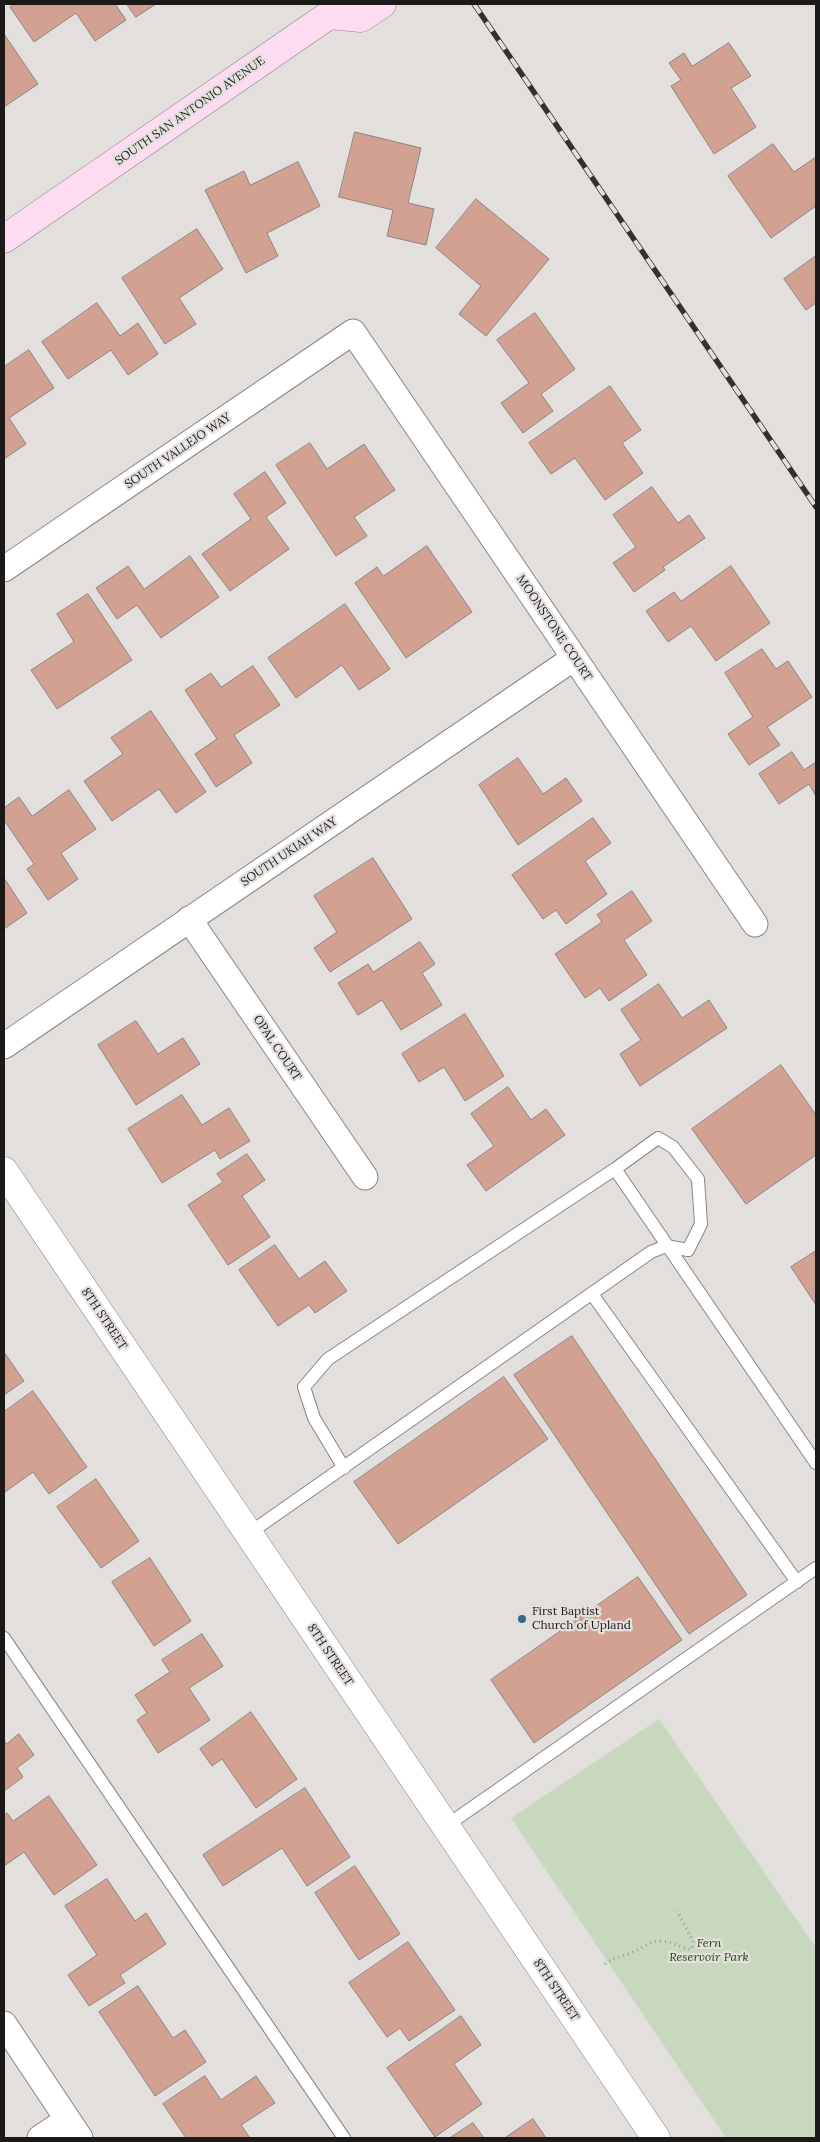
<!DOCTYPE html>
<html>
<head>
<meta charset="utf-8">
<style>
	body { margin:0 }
	#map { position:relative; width:820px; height:2142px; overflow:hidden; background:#e2dfdd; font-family:Lora,serif }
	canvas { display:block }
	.frame { position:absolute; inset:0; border:5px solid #1b1a19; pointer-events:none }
</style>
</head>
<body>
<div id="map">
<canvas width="820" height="2142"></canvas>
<div class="frame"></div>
</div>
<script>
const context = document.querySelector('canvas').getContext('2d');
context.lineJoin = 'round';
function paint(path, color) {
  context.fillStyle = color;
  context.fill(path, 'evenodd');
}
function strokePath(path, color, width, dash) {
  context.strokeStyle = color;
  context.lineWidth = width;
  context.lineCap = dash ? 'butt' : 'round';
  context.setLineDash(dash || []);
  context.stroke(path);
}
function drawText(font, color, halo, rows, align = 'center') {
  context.font = font + ' Lora,serif';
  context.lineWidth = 4.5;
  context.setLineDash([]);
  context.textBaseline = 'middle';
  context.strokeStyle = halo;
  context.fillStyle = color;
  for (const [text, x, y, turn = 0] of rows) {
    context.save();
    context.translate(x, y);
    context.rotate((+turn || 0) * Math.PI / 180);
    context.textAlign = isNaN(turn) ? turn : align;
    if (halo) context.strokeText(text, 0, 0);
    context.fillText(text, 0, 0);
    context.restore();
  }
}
paint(new Path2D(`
	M659,1719L816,1948V2138H726L511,1818Z`), '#c7d8bf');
const building = new Path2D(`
	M15,4H115L126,20L95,41L76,13L34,42L10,7Z
	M127,4H156L136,17Z
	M4,34L38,84L4,107Z
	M729,43L751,76L731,88L756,127L714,154L671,86L681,80L669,63L684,53L692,66Z
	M355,132L421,148L408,203L434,209L426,245L387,236L393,210L339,197Z
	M773,144L794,172L816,157V206L771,238L728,176Z
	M298,162L320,206L267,233L278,256L246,273L205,190L244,171L250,185Z
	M476,199L549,259L486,336L459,314L481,286L436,248Z
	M197,229L223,269L179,298L196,324L165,344L122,278Z
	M816,256V303L806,310L784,279Z
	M97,303L120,336L138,323L158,354L128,375L111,350L68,379L42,342Z
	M535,313L575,369L541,394L553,411L523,433L501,403L529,383L497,340Z
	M29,350L54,388L9,418L26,444L4,459V367Z
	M610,386L641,430L622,443L643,473L605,500L575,458L551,474L529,443Z
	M310,443L327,469L364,444L395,490L354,517L367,536L336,556L276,465Z
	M265,472L286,503L266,517L289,549L230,591L202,554L251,519L234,494Z
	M652,487L678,523L689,515L705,538L663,567L665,570L634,592L613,563L636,547L613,515Z
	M427,546L472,612L406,658L355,583L377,567L383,576Z
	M190,556L219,597L161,638L137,605L117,619L96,588L128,566L144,589Z
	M731,566L770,623L716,661L691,626L668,642L646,611L674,592L681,601Z
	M88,594L132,660L57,709L31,670L74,642L57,614Z
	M345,604L390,669L359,690L342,665L296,698L268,658Z
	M762,649L776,669L788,661L812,697L767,727L780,745L749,765L728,734L753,717L725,673Z
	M253,666L280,705L234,735L252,763L216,787L195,754L217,739L185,690L211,673L221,687Z
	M151,711L206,792L176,813L159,789L112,821L84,781L123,754L111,738Z
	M792,752L804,770L816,762V796L809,784L779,804L759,774Z
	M518,758L543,794L566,778L582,801L518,845L479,785Z
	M69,790L96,829L61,853L78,879L48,900L27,869L34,864L4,820V808L19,797L32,816Z
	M593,818L611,843L585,861L607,894L566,924L556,910L543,919L512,875Z
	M373,858L412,919L330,972L314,948L337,932L314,896Z
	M4,878L27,913L4,929Z
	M632,891L652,921L624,940L647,975L609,1001L600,988L585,998L555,954L602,922L597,915Z
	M420,942L435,964L422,973L442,1005L401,1030L382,1000L358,1015L338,983L368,964L373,972Z
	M659,984L682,1018L709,1000L727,1028L640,1086L620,1054L641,1040L621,1010Z
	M465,1014L504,1076L465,1101L444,1067L419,1082L402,1054Z
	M136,1021L158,1054L183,1038L200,1064L136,1105L98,1045Z
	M781,1065L816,1115V1155L746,1204L692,1129Z
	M508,1087L531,1120L546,1109L565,1135L486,1191L467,1165L494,1146L471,1114Z
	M182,1095L202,1125L229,1108L250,1141L220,1159L215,1150L162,1183L128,1129Z
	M247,1154L265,1180L242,1196L270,1237L228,1265L188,1205L223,1182L217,1174Z
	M275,1245L299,1279L325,1261L347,1291L315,1313L309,1305L278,1326L239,1270Z
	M816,1251V1305L791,1267Z
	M572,1336L747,1595L689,1634L514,1375Z
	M4,1352L24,1381L4,1395Z
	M504,1377L548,1439L398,1544L354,1482Z
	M33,1391L87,1467L49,1494L33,1472L5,1492L4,1490V1412Z
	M96,1479L139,1541L101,1568L57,1507Z
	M150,1558L191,1621L154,1646L112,1582Z
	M638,1577L682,1640L534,1743L491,1680Z
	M202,1634L223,1666L189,1688L210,1720L158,1753L137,1720L147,1713L135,1695L170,1672L162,1660Z
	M251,1712L297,1779L256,1808L222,1759L212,1766L200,1749Z
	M19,1734L34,1755L17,1768L23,1777L4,1791V1740L6,1744Z
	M305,1788L350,1857L307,1886L282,1848L223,1886L203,1855Z
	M49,1796L97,1865L54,1895L24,1852L4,1866V1815L7,1813L13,1821Z
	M355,1866L400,1934L359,1960L315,1893Z
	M107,1879L135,1921L146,1913L166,1944L120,1975L125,1983L89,2006L68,1975L97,1955L65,1906Z
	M408,1942L455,2010L409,2041L400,2028L387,2037L349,1983Z
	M138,1986L173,2038L185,2030L206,2062L155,2096L99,2012Z
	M461,2016L481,2045L454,2064L482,2104L435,2137L387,2068Z
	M205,2076L221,2100L256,2076L275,2103L241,2125L250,2138H186L163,2104Z
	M533,2119L546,2138H505Z
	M473,2123L484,2138H450Z`);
paint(building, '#d2a192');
strokePath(building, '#888584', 1);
const service = new Path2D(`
	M615,1169L816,1463
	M592,1294L797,1582
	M248,1534L651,1252L666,1246L688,1250L701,1224L698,1179L673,1147L658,1138L615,1169L328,1359L304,1387L314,1418L344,1468
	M4,1638L344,2138
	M446,1826L816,1568`);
const minor = new Path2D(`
	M4,569L353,332L755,924
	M189,919L365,1177
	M4,1046L574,658
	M4,2024L80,2138
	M40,2138L67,2120`);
const tertiary = new Path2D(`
	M4,1171L656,2138`);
const secondary = new Path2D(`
	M4,239L329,15L361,18L382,4`);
strokePath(service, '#888684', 14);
strokePath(minor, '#888684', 27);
strokePath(tertiary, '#888684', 29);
strokePath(secondary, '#888684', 29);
strokePath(new Path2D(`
	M605,1964C614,1957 623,1957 633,1952C644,1948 650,1940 662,1941C673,1942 682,1949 692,1949L693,1941L677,1911`), '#999795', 3, [1, 4]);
strokePath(service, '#fff', 12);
strokePath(minor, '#fff', 25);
strokePath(tertiary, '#fff', 28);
strokePath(secondary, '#fddcf1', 28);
const rail = new Path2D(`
	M474,4L816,507`);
strokePath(rail, '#323130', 5.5);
strokePath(rail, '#e2dfdd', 4, [11]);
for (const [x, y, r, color] of [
	[522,1619,5,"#326984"]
]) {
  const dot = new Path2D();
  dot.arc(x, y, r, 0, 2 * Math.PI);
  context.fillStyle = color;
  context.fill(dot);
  strokePath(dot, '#e2dfdd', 2);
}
drawText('12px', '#1b1a19', '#e2dfdd', [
	["SOUTH SAN ANTONIO AVENUE",190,111,-35],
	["SOUTH VALLEJO WAY",178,451,-34],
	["MOONSTONE COURT",554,628,56],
	["SOUTH UKIAH WAY",289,852,-34],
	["OPAL COURT",277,1048,56],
	["8TH STREET",104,1319,56],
	["8TH STREET",330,1655,56],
	["8TH STREET",556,1990,56]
]);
drawText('12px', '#1b1a19', '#e2dfdd', [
	["First Baptist",532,1612],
	["Church of Upland",532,1626]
], 'left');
drawText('italic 12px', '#24460d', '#e2dfdd', [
	["Fern",709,1944],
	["Reservoir Park",709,1958]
]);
</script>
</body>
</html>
